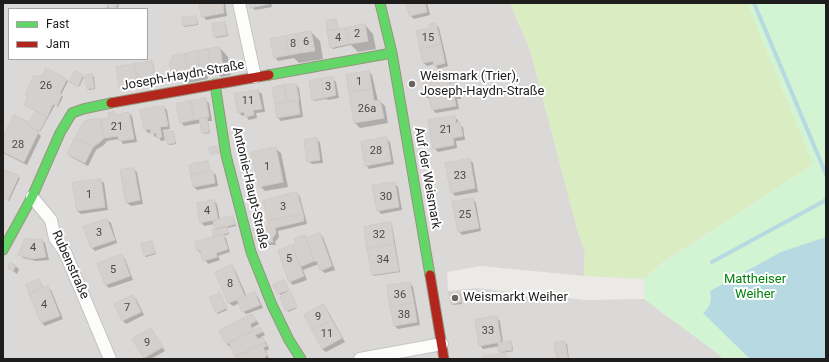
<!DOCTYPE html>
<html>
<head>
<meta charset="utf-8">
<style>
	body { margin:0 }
	#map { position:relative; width:829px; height:362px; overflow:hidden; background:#eceae6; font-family:Roboto,sans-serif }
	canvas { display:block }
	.frame { position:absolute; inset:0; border:4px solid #1d1d1d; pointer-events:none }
	.legend { position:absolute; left:8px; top:8px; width:140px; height:52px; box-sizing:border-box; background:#fff; border:1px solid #a5a5a5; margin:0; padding:5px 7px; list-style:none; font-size:12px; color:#1d1d1d }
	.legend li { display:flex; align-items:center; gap:8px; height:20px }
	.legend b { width:20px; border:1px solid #a5a5a5 }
</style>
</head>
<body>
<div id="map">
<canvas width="829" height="362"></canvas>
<div class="frame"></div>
<ul class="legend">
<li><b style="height:5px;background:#63d668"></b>Fast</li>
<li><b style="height:5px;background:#b3261e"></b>Jam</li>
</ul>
</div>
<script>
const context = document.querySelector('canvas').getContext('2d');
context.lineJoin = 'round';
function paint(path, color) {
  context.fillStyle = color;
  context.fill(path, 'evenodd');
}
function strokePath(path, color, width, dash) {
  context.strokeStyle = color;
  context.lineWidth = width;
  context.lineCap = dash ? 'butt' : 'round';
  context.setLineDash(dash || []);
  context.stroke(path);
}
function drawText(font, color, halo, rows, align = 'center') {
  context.font = font + ' Roboto,sans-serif';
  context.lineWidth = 4;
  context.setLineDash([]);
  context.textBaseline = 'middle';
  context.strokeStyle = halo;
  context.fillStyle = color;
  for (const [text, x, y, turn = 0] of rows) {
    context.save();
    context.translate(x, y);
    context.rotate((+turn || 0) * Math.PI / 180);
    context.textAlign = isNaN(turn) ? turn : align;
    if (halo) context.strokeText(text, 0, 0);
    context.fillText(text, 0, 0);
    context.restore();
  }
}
paint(new Path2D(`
	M3,3H510L530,50L578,232L585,251L584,276L481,266L447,272L448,291L476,288L585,300L644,299L705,344L724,359H3ZM9,9H147V59H9Z`), '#dbd9d7');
paint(new Path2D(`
	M510,3H747L813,164L662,263L644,279L584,276L585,251L578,232L530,50Z`), '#d9ecc2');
paint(new Path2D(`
	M747,3H826V359H725L644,299V279L662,264L813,164Z`), '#d2f4d2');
paint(new Path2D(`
	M826,237V359H750L703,313C711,306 712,301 710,291L781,252Z`), '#b7d9e2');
paint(new Path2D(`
	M109,3H116L119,5L117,9H106Z
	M200,3H225L227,16L206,20L203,16Z
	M251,3H271L272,7L255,10L251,7Z
	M407,3H427L430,15L414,19L411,16Z
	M196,17L197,19L198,25L184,27L183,25Z
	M336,20L339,30L365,25L373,34L376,49L358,52L351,45L333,49L331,47L327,22Z
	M225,23L226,25L228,36L217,38L215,36Z
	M436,25L439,28L448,66L438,69L434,64L427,66L424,63L431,29Z
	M311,32L320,41L323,59L299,63L294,58L278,61L275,57Z
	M220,48L228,57L231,75L221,77L216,72L207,73L208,79L188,83L184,79H180L172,71Z
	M151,62L153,63L156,81L121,87L120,86Z
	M75,72L84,77L79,87L70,82Z
	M369,72L372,75L378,101H380L385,106L388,123L360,128L355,123Z
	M92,75L94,77L95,89L89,90L88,88Z
	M332,78L336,82L339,98L328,100L326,99L314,101L313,99Z
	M66,79L68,81L61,95L63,97L58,107L55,105L40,132L36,131L41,136L27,165L3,153V140L14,116L30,124L37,111L25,105L29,97L26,94Z
	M449,79L452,84H456L459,87L461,99H457L459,109L436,113L433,110L431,100L426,97Z
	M296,85L299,88L303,117L281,121L278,118Z
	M258,91L262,94L265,112L256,113L257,118L249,120L245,115L242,116L239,112Z
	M205,100L209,103L212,121H208L210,133L204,134L201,123L184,126L181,122Z
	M164,107L167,110L170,129L163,130L165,140L161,141L158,136L155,137L152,132L148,133L145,129Z
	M113,113L116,115L129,113L132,116L137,142L123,144L120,139L107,141L104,145L96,150L88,166L71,157L68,154L111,119Z
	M454,117L458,120V124L463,127L465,140L456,141L457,148L438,152L434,148Z
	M173,132L174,134L176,144L170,145L168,144L167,133Z
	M386,138L390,142L394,164L369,169L366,165Z
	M317,139L320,143L323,163L312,164L308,161Z
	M275,148L281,153L288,187L265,191L260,186Z
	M470,160L473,163L478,192L455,196L452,192Z
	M207,162L210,172H213L216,175L218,186L197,190L194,187L190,166Z
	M133,169L137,172L143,204L131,206L127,203Z
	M3,170L20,178L9,201L3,198Z
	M100,180L104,183L108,210L81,214L77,211Z
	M394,183L398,187L402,210L381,214L378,210Z
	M297,193L300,197L307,224L278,231L279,237L275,242L276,245H261L258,242L255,230L271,227Z
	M473,199L476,203L481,231L462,235L459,231Z
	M214,201L217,204L220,220L234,218L236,226L227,228L229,234L223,236L226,238L230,252L218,256L220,260L208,264L198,250L216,237V230L215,224L204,226L201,222Z
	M107,220L111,223L117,243L95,251L91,247Z
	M390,223L392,225L400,272L374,276L373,275Z
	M319,234L323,237L335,270L325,273L321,270L319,264L303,270L307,280L293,285L290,282L279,252L297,244L304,236L307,239Z
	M41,240L45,243L49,260L36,261L23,258L20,254L32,241Z
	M152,242L156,254L146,257L145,256Z
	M122,256L125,259L133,280L109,288L106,285L98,264Z
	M15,266L19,269L17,274L9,268Z
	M232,266L235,270L247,297L255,293L258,297L263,308L246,314L243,311L240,303L233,306L229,303L217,273Z
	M39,280L44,288L47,287L51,290L63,319L45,326L42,323L27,285Z
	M284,281L289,291L280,295L275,285Z
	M410,283L413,287L420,325L398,329L395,326Z
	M459,293L461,294L462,304L453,305L452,303Z
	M292,295L297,308L288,312L281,297Z
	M133,296L136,299L144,315L126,324L123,321Z
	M221,296L227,310L218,314L217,313Z
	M324,305L327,309L345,342L326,352L322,349L305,315Z
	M252,315L259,324L252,328L254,331L260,329L263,332L265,335L261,337L266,342L269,349L266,351L269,359H239L236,356L232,346L230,347L227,344Z
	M496,317L500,321L503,343L511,342L512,343L513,351L502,353L500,346L483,349L480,345Z
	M150,329L165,351L151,359H146L133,340Z
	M565,343L567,344L569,359H558Z`), '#0003');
strokePath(new Path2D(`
	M754,3L826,174
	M712,262L826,200`), '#b7d9e2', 4);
const building = new Path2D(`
	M108,3H118L115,9H112L107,6Z
	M199,3H223L224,13L202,17Z
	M250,3H269V4L250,8Z
	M406,3H425L427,12L410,16Z
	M196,16L197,24L182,26V18Z
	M336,19L338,29L327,31L326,21Z
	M225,22L227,35L214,37L212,24Z
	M436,23L441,44L420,49L416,31L430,28L429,25Z
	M365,24L368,41L349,44L346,28Z
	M346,28L349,44L330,48L327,31Z
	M311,31L315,51L300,53L297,34Z
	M297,34L300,53L289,55L286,36Z
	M286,36L289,55L274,58L270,39Z
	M441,44L445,63L434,66L433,61L423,63L420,49Z
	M220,47L223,67L211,69L208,49Z
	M208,49L211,69L200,71L197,51Z
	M197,51L200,71L188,73L185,54Z
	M185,54L188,73L178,75L177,70L171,71L169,61H172V56Z
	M152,61L155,80L138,83L134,64Z
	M134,64L138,83L119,87L116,67Z
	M46,68L67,79L60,93L62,94L57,106L53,104L47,117L24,105L28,96L25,95L34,75L38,77L39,75L42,77Z
	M75,71L83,75L78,87L69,82Z
	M369,71L372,89L349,92L346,75Z
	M92,74L94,88L87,89L85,75Z
	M333,77L336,95L324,98L321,79Z
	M449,77L450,84L456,82L459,96H454L456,106L432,110L429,96L426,97L423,82Z
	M321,79L324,98L312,100L309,81Z
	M296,84L299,100L287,102L284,85Z
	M284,85L287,102L275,104L272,88Z
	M372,89L374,101L380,100L384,118L354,123L349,92Z
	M258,90L262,109L253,110L254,115L245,117L244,112L238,113L234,94Z
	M206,98L209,117L194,120L191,101Z
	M298,100L300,114L277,118L275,104Z
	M191,101L194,120L180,123L176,104Z
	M164,106L168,126L160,127L162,137L157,138L156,133L151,134L150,129L144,130L140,110Z
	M36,111L47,117L39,132L28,126Z
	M114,112V115L129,112L134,139L119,141L118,136L104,138L100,119L109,118L108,113Z
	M14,115L29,122L28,126L39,131L24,162L3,152V137Z
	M455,116L456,123L460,122L463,136L453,138L454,145L433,149L428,120Z
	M207,118L209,132L202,133L199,119Z
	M100,119L104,138L100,142L93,147L75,138L83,123L87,120Z
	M173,131L175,143L167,144L165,132Z
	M387,137L391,161L365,166L361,142Z
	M75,138L93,147L85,163L67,154Z
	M317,138L320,160L307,162L304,140Z
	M219,146L220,153L210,154L209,148Z
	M276,147L283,182L259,187L251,153Z
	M470,159L475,188L451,193L445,163Z
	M208,161L210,171L191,175L189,165Z
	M134,168L140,200L126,203L120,170Z
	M3,169L19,176L8,200L3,198Z
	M210,171H213L215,183L193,187L191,175Z
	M101,179L105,207L77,211L72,183Z
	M395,182L399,207L377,211L372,186Z
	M297,192L303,214L268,221L263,201Z
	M473,198L479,228L458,232L452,202Z
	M214,200L218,219L200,223L197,203Z
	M303,214L304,221L270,229L268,221Z
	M233,216L235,224L215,230L213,221Z
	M107,219L115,240L91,248L83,227Z
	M391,222L394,244L367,249L364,227Z
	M226,226L228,233L214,237L212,230Z
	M269,226L270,229L275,228L276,233L272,239L273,242H257L253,230Z
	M320,233L332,266L320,271L317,261H314L306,238Z
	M223,234L228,249L216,253L217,257L203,261L200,250L197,251L195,242Z
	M305,235L314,261L300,267L292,245L296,244L294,239Z
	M26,238L33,240L42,239L46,257L32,259L18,255Z
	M152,241L155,253L144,256L141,244Z
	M394,244L399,271L372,275L367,249Z
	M292,245L304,276L289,282L278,251Z
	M122,254L130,276L105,285L97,264Z
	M10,263L16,265L13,271L8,268Z
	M232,265L245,297L228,303L215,272Z
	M39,279L43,288L29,294L26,285Z
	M284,280L289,290L277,294L273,285Z
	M410,282L414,303L390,307L387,286Z
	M48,286L60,316L41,323L29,294Z
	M255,292L260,305L242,312L237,300Z
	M291,292L297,307L286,311L280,297Z
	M460,292L461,302L451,304L449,293Z
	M220,293L227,308L216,313L209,298Z
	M133,295L141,312L122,321L114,304Z
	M414,303L417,322L394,326L390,307Z
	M324,304L332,320L312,330L304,315Z
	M252,314L256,321L250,324L253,331L226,344L219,331Z
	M497,316L501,342L479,346L475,320Z
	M332,320L342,338L322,349L312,330Z
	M260,327L262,332L255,335L258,339L263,337L265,343L235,357L229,343Z
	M151,328L163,347L144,358L132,339Z
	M511,341L512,350L499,352L498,343Z
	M565,341L568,359H557L554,343Z
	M265,343L267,346L263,347L267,355L263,359H239L237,356Z
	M506,353L507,359H482V357Z`);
paint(building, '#d3d0cd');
strokePath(building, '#cfcbc7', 1);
const street = new Path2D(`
	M239,3L255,77
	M32,197L51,220L55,238L65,252L110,359
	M360,359L442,344`);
const fast = new Path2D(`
	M380,3L392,53L430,275
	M269,75L392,53
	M215,84L226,155L251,252L272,305L289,340L301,359
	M3,250L32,197L60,133L72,113L83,109L111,103`);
const jam = new Path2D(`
	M111,103L269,75
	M430,275L444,359`);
strokePath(street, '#c4c4c2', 14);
strokePath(fast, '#95967d', 11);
strokePath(jam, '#95967d', 11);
strokePath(street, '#fcfcfb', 12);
strokePath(fast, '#63d668', 9);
strokePath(jam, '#b3261e', 9);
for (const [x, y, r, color] of [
	[412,84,4,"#656563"],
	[455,298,4,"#656563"]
]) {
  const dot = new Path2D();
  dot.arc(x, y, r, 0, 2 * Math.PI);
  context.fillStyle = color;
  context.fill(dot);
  strokePath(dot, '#fff', 1.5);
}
drawText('11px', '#4a4a49', null, [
	["2",357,34],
	["4",338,38],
	["15",428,38],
	["6",306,42],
	["8",293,44],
	["1",359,82],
	["26",46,86],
	["3",328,87],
	["11",248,101],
	["26a",367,109],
	["21",117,127],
	["21",446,130],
	["28",18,145],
	["28",376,151],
	["1",267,167],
	["23",460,176],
	["1",89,195],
	["30",386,197],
	["3",283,207],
	["4",207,211],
	["25",465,215],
	["3",99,233],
	["32",379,235],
	["4",33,248],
	["5",289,259],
	["34",383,260],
	["5",113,270],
	["8",230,284],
	["36",400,295],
	["4",44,305],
	["7",127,308],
	["38",404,315],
	["9",318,317],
	["33",488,331],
	["11",327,334],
	["9",147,343]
]);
drawText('13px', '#1d1d1d', '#fff', [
	["Joseph-Haydn-Straße",183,76,-10],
	["Auf der Weismark",427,178,80],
	["Antonie-Haupt-Straße",250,188,77],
	["Rubenstraße",70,265,66]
]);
drawText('13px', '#1d1d1d', '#fff', [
	["Weismark (Trier),",420,77],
	["Joseph-Haydn-Straße",420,92],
	["Weismarkt Weiher",463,298]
], 'left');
drawText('13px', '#05820d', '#fff', [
	["Mattheiser",755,280],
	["Weiher",755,295]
]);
</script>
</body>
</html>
